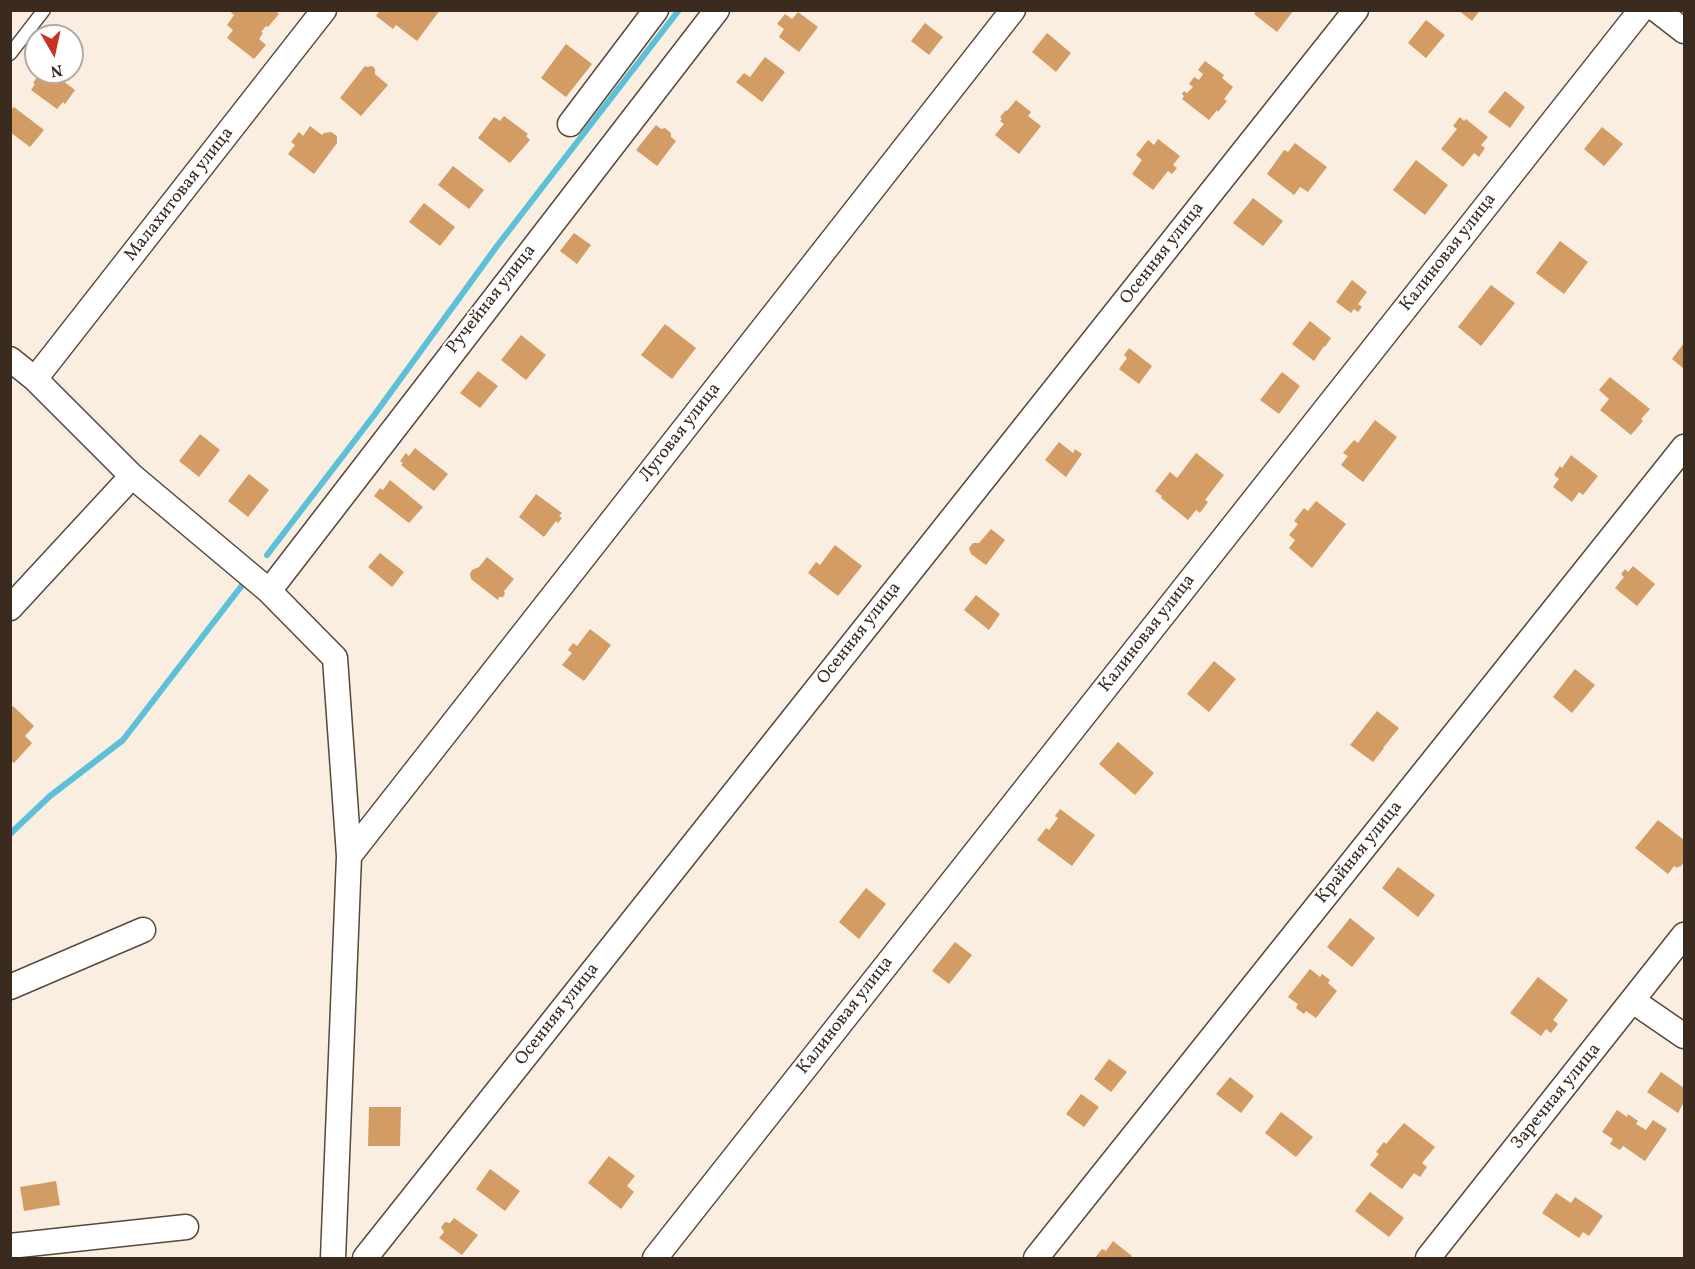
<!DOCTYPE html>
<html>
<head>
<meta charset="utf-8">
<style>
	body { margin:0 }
	#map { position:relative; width:1695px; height:1269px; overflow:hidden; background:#f9eedf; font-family:Vollkorn,serif }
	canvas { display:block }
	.frame { position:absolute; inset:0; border:12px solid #3b2a1e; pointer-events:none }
	.north { position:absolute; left:24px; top:24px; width:60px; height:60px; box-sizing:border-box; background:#fff; border:2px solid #b1aaa5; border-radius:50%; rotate:171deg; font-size:16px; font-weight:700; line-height:24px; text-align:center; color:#3b2a1e }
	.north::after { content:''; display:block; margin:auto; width:21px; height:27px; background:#c8321e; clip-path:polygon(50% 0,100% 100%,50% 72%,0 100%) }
</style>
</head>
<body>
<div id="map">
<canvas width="1695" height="1269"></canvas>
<div class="frame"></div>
<div class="north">N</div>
</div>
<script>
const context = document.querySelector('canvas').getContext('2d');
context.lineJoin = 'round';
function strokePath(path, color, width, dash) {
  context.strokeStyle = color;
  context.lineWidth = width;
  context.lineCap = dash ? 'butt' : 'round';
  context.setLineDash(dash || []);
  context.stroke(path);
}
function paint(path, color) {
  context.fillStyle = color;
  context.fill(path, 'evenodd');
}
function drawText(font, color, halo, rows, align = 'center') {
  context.font = font + ' Vollkorn,serif';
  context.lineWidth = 4.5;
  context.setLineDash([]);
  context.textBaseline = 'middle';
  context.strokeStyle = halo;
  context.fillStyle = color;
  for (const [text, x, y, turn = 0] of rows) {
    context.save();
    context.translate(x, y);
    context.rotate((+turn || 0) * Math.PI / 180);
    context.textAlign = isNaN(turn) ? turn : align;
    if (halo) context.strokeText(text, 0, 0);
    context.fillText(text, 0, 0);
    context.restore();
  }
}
strokePath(new Path2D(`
	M267,555L375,414L497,246L679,10
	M10,834L50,796L123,740L243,584`), '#5cc0d9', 6);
paint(new Path2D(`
	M228,10H275L279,14L268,27L266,26L261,32L263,33L259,39L266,45L254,59L227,38L233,30L227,25L234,15Z
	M380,10H440L417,41L396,25L393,29L376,16Z
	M1257,10H1294L1277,32L1254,14Z
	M1458,10H1480L1472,21Z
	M798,12L818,27L799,52L779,37L784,29L777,24L785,14L792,19Z
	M1426,20L1445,35L1426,58L1408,43Z
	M925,23L943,37L929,55L911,41Z
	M1047,33L1071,53L1056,72L1032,52Z
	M566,44L592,64L566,97L541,78Z
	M765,57L785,72L762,102L736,82L744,73L750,77Z
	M1205,61L1224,75L1222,78L1233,87L1224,99L1227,101L1218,112L1217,110L1209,120L1182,99L1184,96L1182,94L1184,91L1187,93L1193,87L1189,84L1194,77L1199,80L1203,74L1198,70Z
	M365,66L367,67L372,66L375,69V74L388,85L361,116L340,98Z
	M41,72L43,74L45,72H51L75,90L65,104L63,102L57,109L31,90L35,84L33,83Z
	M1505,91L1525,107L1510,128L1488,112Z
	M1016,100L1031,112L1028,116L1041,126L1019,154L995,135L1004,124L1000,121L1002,119L1000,117L1006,110L1007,111Z
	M14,107L44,130L30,147L10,132V111Z
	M504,116L528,134L526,136L530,140L510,163L478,138L494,117L500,121Z
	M1460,117L1464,121L1466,119L1488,137L1481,145L1485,148L1479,157L1474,153L1463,167L1441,149L1457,129L1453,126Z
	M656,125L661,129L665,128L671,133V137L676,141L657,166L636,150Z
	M310,126L322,135L324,133L331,132L337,136V143L314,174L288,154L295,145L291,142L299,132L303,136Z
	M1602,127L1623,144L1604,166L1584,149Z
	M1158,139L1180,156L1173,165L1177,168L1172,174L1168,171L1153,190L1132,174L1142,160L1136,155L1148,140L1154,145Z
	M1295,143L1327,167L1308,192L1300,187L1294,195L1267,174L1284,150L1288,152Z
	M1416,160L1448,185L1425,215L1393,190Z
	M453,166L484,190L469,209L438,185Z
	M1253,198L1283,221L1263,246L1233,223Z
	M424,203L455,227L440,246L409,222Z
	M574,233L591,245L577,264L560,251Z
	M1560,241L1588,262L1564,294L1536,273Z
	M1352,280L1367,292L1358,304L1362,307L1358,312L1354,309L1351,313L1336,302Z
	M1491,285L1515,303L1481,346L1458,327Z
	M1310,321L1331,338L1325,347L1324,346L1314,361L1292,344Z
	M665,324L696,348L672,379L641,355Z
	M521,335L546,355L526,380L501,360Z
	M1684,343V369L1672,359Z
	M1129,348L1152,366L1139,384L1119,369L1127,358L1124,355Z
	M478,371L498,386L480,408L460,393Z
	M1282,372L1300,386L1279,414L1260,400Z
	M1610,377L1650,409L1641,419L1643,421L1631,435L1600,410L1609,399L1599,390Z
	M1375,420L1397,437L1363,482L1341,465L1348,456L1343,453L1354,440L1358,443Z
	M200,434L220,450L199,477L179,461Z
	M1059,442L1073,453L1075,449L1082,454L1066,477L1045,460Z
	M415,448L448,474L434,491L401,465L403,463L400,461L406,453L409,456Z
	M1196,453L1224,475L1205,500L1208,502L1200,513L1196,510L1188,520L1161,498L1162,496L1155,491L1170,472L1177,478Z
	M1571,455L1598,476L1583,495L1579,492L1572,502L1553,487L1559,479L1554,475L1560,466L1562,468Z
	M249,474L269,490L248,517L228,501Z
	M390,480L423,507L409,523L374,496L380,488L383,490Z
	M536,494L562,513L559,516L562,518L558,523L556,521L544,537L519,517Z
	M1316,501L1346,524L1312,568L1289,548L1295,540L1289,535L1298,524L1294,521L1304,508L1308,511Z
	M991,529L1005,540L986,565L971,554L969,548L973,543H979Z
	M835,545L862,566L838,596L808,573L816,562L820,565Z
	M380,553L404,572L392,587L368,567Z
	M487,557L514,579L504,591L505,594L503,597H499L498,600L471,579L470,574L472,570L479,567Z
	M1633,566L1655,584L1637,606L1615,588L1624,577L1621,574L1625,569L1628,572Z
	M976,595L1000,614L989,630L964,610Z
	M590,629L611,645L584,681L562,665L572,653L568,650L573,643L577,646Z
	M1214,661L1236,679L1209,712L1187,694Z
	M1575,669L1595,685L1572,713L1553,697Z
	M13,706L34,726L25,736L32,743L14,763L10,760V709Z
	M1377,711L1399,728L1383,748H1384L1373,762L1350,745Z
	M1118,742L1154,773L1135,795L1099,764Z
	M1060,809L1095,835L1072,866L1037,840L1046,828L1049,830L1058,818L1055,816Z
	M1658,820L1684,840V862L1680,867L1679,866L1677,868L1674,866L1668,874L1635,848Z
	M1398,867L1435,895L1418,917L1382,888Z
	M866,888L886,904L859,939L839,922Z
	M1350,918L1375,938L1352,967L1327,947Z
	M955,942L972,955L949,984L932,971Z
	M1310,969L1320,977L1322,974L1330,980L1328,983L1337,991L1316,1018L1306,1011L1304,1014L1296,1008L1298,1004L1288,997Z
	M1538,977L1568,1000L1553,1020L1558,1024L1551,1033L1546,1029L1541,1036L1510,1013Z
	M1109,1059L1127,1072L1111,1092L1094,1079Z
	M1661,1072L1684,1088V1102L1678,1113L1647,1092Z
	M1230,1077L1254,1096L1241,1113L1216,1094Z
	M1081,1094L1099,1107L1084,1127L1066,1114Z
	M369,1107H401L400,1146H368Z
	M1617,1110L1627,1117L1628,1114L1638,1121L1636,1124L1646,1130L1653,1120L1667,1129L1645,1161L1623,1146L1620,1150L1610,1144L1613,1139L1602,1132Z
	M1281,1112L1313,1137L1296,1157L1265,1133Z
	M1404,1123L1435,1147L1422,1163L1427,1167L1420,1177L1414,1173L1402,1189L1370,1165L1379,1154L1376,1152L1384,1142L1386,1144Z
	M609,1156L635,1176L627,1186L634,1192L621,1209L588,1183Z
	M490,1169L520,1191L505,1211L476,1189Z
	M56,1181L60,1205L24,1211L20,1187Z
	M1370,1192L1404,1218L1389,1237L1355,1211Z
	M1556,1193L1571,1203L1575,1197L1603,1216L1589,1236L1583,1232L1579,1238L1542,1213Z
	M454,1218L478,1235L462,1255L439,1238L444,1232L441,1227L445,1222L450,1223Z
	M1113,1241L1132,1256L1130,1258H1095L1102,1249L1106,1251Z`), '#d29c64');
const lane = new Path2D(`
	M10,54L44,10`);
const street = new Path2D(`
	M1657,10L1684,31
	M570,124L656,10
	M10,359L35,379L132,476L269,591L335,658L349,856L333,1258
	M35,379L324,10
	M269,591L717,10
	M10,608L132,476
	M349,856L1013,10
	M10,987L143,930
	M1633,1001L1684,1036
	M10,1246L186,1227
	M365,1258L1356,10
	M655,1258L1641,10
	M1036,1258L1684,447
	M1428,1258L1684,935`);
strokePath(lane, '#58473b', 15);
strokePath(street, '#58473b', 27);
strokePath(lane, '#fff', 12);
strokePath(street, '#fff', 24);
drawText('18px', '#3b2a1e', '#fff', [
	["Малахитовая улица",180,195,-52],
	["Калиновая улица",1449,253,-52],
	["Осенняя улица",1163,254,-52],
	["Ручейная улица",492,300,-52],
	["Луговая улица",681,433,-52],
	["Осенняя улица",860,634,-52],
	["Калиновая улица",1148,634,-52],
	["Крайняя улица",1360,853,-51],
	["Осенняя улица",558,1015,-52],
	["Калиновая улица",846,1016,-52],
	["Заречная улица",1557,1097,-51]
]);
</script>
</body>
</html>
